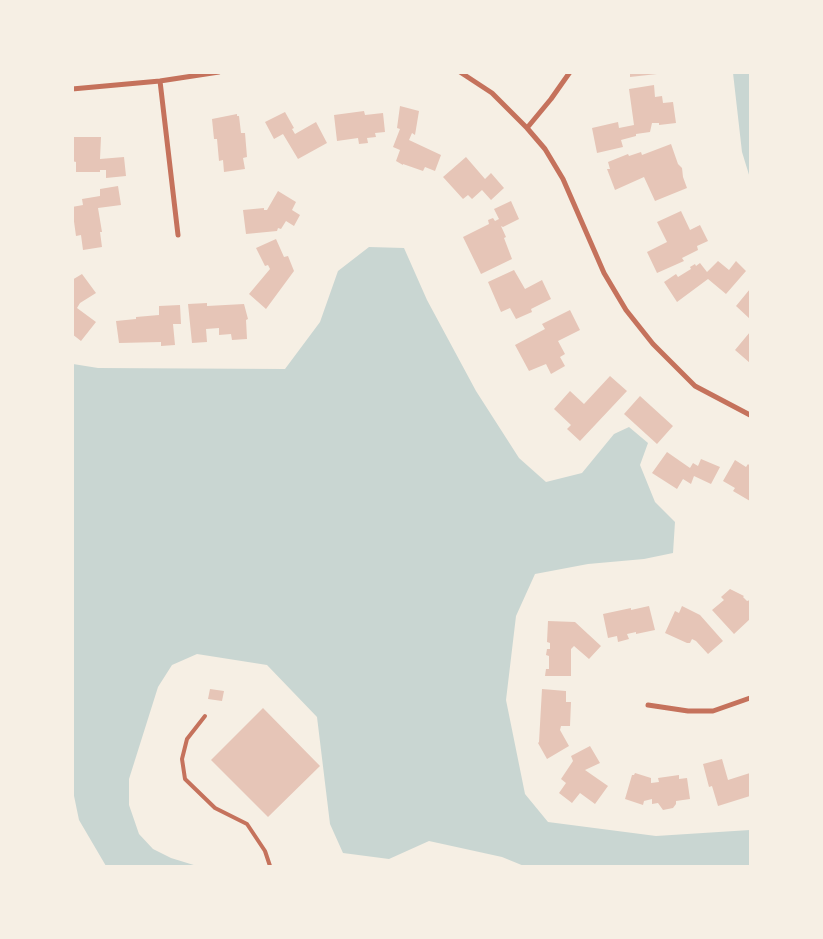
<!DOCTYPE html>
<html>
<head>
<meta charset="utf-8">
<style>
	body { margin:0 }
	#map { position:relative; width:823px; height:939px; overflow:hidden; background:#f6efe4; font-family:Barlow,sans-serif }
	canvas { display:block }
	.frame { position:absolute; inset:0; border:74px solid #f6efe4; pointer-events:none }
</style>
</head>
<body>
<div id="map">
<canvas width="823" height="939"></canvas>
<div class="frame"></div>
</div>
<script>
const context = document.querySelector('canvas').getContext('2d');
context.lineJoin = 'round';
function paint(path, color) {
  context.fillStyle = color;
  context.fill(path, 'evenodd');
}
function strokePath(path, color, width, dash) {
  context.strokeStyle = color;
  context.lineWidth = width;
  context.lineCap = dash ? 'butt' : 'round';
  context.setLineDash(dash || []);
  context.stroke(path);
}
paint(new Path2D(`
	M733,73H750V178L742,152Z
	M369,247L404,248L427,300L476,391L519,458L546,482L582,473L614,434L629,427L648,443L640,465L655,502L675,522L673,553L644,559L588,564L535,574L516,616L506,700L525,794L548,822L656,836L750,830V866H524L502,857L429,841L389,859L343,853L330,824L317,717L267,665L197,654L172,665L158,687L129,779V805L139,834L153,849L171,858L197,866H106L79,820L73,791V364L98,368L285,369L320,322L338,271Z`), '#c9d6d2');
paint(new Path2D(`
	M630,72H657V74L630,77Z
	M654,85L655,97L662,96L663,103L673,102L676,123L659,125V123H652L650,132L636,134V136L621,140L623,147L597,153L592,128L618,122L619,128L634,125L629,89Z
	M400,106L419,111L415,135L412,133L409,140L441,155L435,171L425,167L423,171L403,164V165L396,161L400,150L393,147L400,129L397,128Z
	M364,111L365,115L383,113L385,132L375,133L376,137L367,138L368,143L359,144L358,138L337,141L334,115Z
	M285,112L294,128L292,129L295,134L316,122L327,143L298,159L283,134L274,139L265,122Z
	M237,114V116H239L241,133H245L247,157L243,158L245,169L224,172L223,160L219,161L217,139H214L212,119Z
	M72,137H101L100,159L124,157L126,176L106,178V170H100V172H76V162L72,161Z
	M671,144L678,164L682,168L683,177L687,188L655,201L644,177L615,190L607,169H610L608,162L628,154L629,156L641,152L642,155Z
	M466,157L485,179L491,173L504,188L491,200L482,190L472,199L468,195L463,199L443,177Z
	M118,186L121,205L98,208L102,232H100L102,247L83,250L81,235L76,236L72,207L83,205L82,199L100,196V189Z
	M278,191L296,202L292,210L300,215L294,226L286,221L281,229L278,228L277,231L246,234L243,210L264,208V210H267Z
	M511,201L519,219L503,227L501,226L506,237L504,238L512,259L481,274L463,237L489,224L488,220L493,218L495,221L499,219L494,209Z
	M681,211L690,230L700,225L708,241L697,246L698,250L682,258L684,261L657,273L647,252L667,242L657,222Z
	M276,239L284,257L288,256L294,271L266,309L249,294L270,269L268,265L265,266L256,248Z
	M718,261L729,270L736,261L746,271L726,294L708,279L677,302L664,282L676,274L678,277L691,269L690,267L695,264L696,266L700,263L707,272Z
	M514,270L525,289L542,280L551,299L531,309L532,312L516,319L510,308L501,312L488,282Z
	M82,274L96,293L80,303L77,308L96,322L81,341L72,334V280Z
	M750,289V319L736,306Z
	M207,303V306L244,304L248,319L246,320L247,339L232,340L231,334L219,335V328L206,329L207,342L192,343L188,304Z
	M180,305L181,324H173L175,345L161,346V342L119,343L116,321L136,319V317L159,315V306Z
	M570,310L580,330L558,341L565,354L560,357L565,366L551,374L546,364L529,371L515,345L545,329L542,324Z
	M750,332V363L735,350Z
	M610,376L627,391L580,441L567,429L571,425L554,409L570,391L584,404Z
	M640,396L673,426L657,444L624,414Z
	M667,452L690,468L693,463L698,466L701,459L720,467L711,484L694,476L691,484L683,479L677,489L652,473Z
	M735,460L746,467L748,464L750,466V501L733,491L735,488L723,481Z
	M730,589L744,596L743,597L747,601L750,600V619L734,634L712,610L724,600L721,597Z
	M649,606L655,630L636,634V632L627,634L629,639L618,642L617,636L608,638L603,614L631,608V610Z
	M682,606L700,615L723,641L708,654L696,641L692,639L690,643H687L665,633L675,611L679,613Z
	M548,621L575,622L601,646L589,659L574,646L571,649V676H545L546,669H549V656L546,655L547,649H550V643L547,642Z
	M210,689L224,691L222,701L208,699Z
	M542,689L566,691V702H571L570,726H561L560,730L569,746L547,759L538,743L539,742Z
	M263,708L320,766L268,817L211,760Z
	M590,746L600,763L585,770L608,786L595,804L580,793L572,803L559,793L566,783L561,779L573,761L571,756Z
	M722,759L728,780L750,773V796L718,806L712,786L709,787L703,764Z
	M635,773L651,778V783L659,782L658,778L679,775V779L687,778L690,799L676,801V804L673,808L663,810L658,803L652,804V799L644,801L643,805L625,799L632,775H634Z`), '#e6c5b7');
strokePath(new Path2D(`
	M205,716L187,739L182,759L185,779L215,808L247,824L265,851L270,866`), '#c5725c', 4);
strokePath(new Path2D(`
	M460,72L492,93L527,128L545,149L563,179L604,273L626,310L653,344L695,386L750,415
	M160,81L178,235
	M72,89L160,81L219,72
	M527,128L551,99L570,72
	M648,705L688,711H713L750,698`), '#c5725c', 5);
</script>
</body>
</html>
